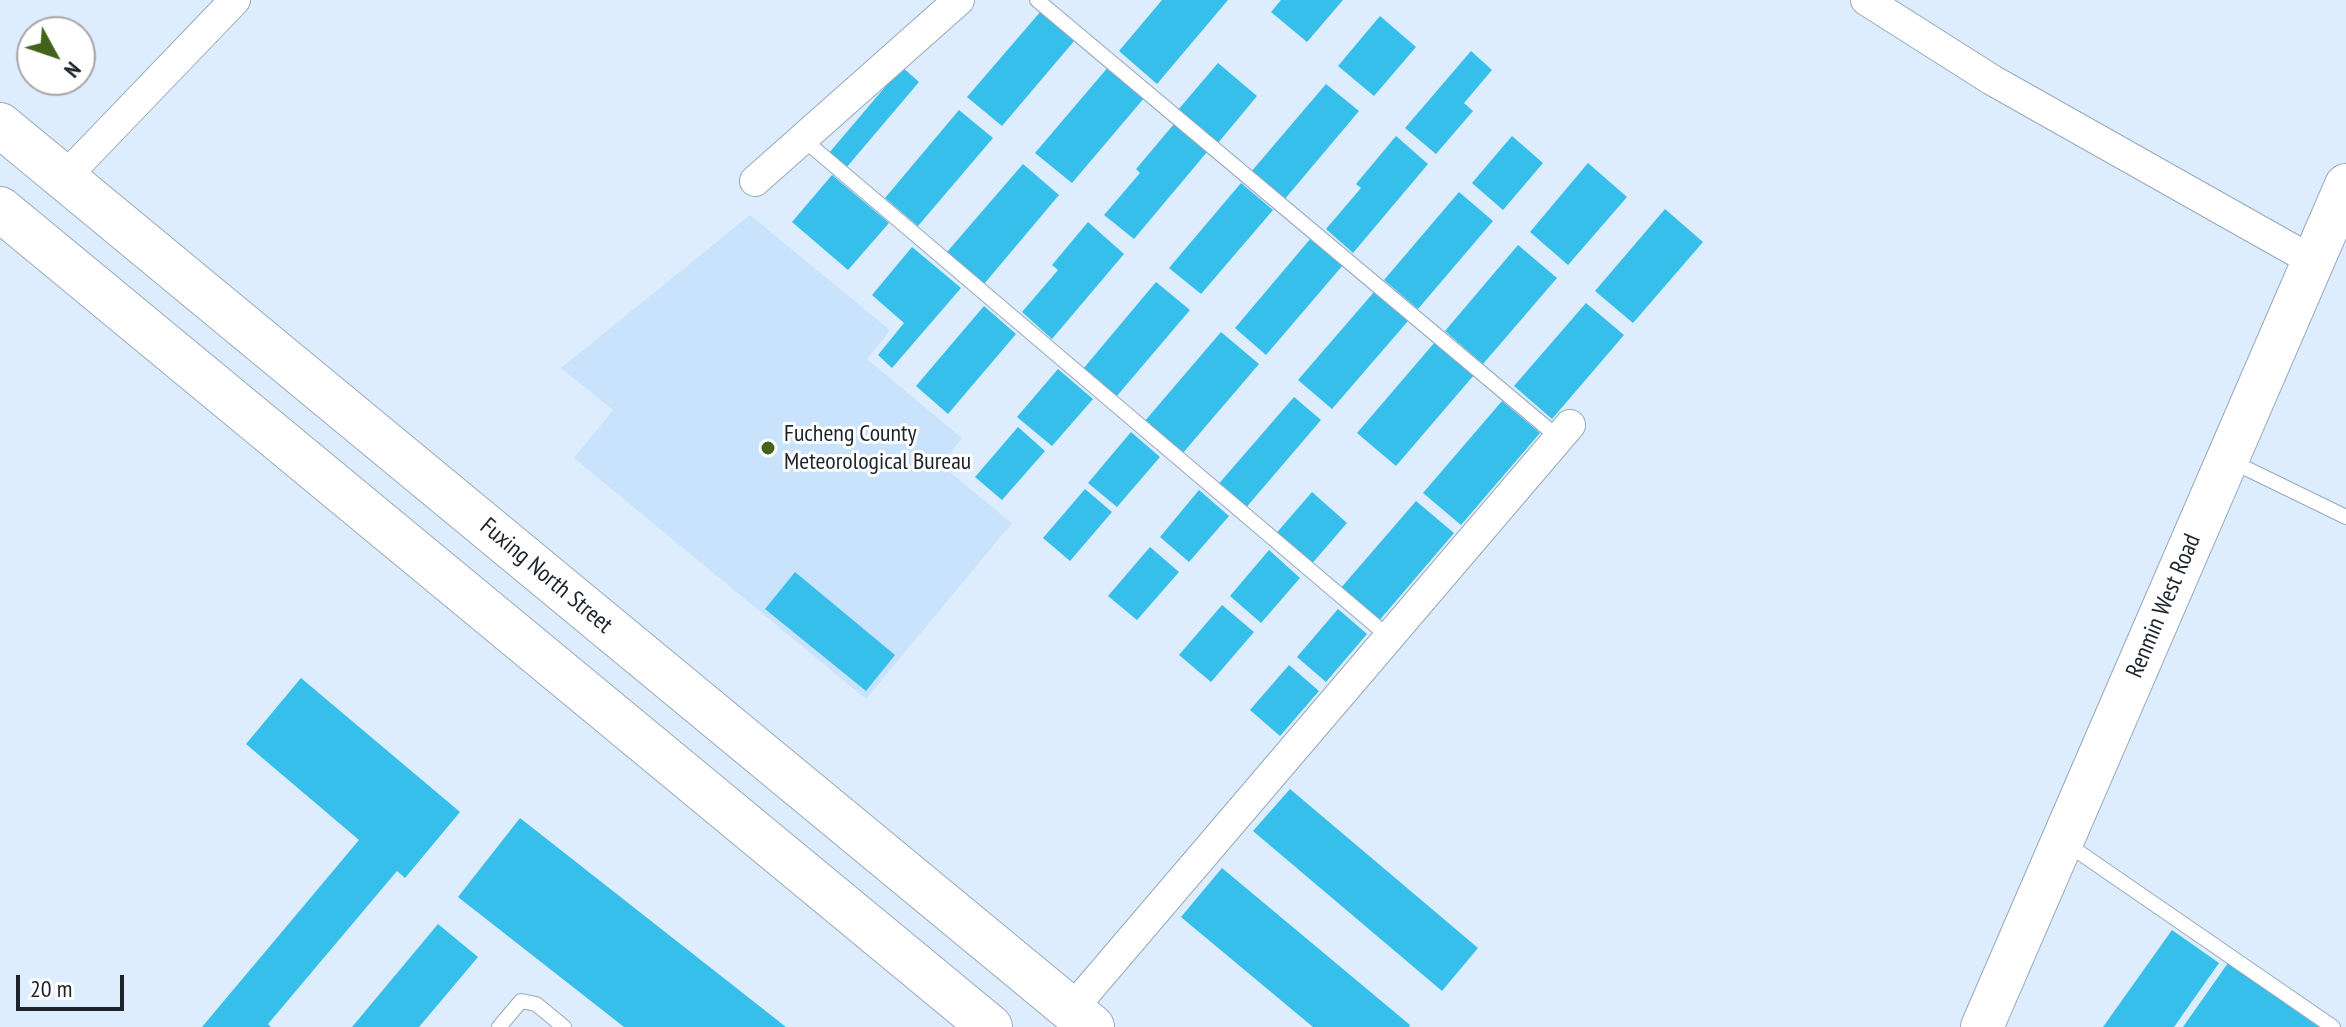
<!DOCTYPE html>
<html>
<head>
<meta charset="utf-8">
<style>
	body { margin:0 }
	#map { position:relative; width:2346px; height:1027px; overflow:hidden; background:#deedfd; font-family:"PT Sans Narrow",sans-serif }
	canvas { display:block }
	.north { position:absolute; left:16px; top:16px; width:80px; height:80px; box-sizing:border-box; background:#fff; border:2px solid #a4a7aa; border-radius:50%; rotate:130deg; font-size:22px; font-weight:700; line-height:32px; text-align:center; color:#1c232a }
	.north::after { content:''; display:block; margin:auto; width:28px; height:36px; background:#41641a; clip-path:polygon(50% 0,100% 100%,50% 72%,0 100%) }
	.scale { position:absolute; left:16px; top:975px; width:108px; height:36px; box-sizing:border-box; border:4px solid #1c232a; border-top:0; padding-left:10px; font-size:24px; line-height:28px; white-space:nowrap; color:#1c232a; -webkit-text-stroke:6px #fff; paint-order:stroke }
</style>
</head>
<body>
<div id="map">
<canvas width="2346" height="1027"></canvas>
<div class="north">N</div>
<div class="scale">20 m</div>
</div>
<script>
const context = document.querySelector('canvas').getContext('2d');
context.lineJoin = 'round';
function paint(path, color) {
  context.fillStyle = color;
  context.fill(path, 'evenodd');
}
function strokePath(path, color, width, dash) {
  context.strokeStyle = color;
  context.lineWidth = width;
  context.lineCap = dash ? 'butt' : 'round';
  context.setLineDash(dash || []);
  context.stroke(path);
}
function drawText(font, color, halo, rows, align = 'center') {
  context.font = font + ' "PT Sans Narrow",sans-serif';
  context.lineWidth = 6;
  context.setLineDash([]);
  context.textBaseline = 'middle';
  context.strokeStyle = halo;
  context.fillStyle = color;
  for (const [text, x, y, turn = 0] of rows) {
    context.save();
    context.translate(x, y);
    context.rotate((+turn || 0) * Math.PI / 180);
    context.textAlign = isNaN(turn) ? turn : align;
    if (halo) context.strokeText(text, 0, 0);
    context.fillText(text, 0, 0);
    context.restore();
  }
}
paint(new Path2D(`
	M750,215L890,330L867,359L962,438L941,465L1012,523L866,699L574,458L613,410L561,368Z`), '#cae3fc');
paint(new Path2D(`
	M1162,0H1228L1157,84L1119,51Z
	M1281,0H1343L1307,42L1271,12Z
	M1041,11L1075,40L1002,126L967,97Z
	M1380,16L1416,47L1374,96L1338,66Z
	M1471,51L1492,70L1464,103L1473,111L1436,154L1405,128Z
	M1218,63L1257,96L1218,143L1178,110Z
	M1109,66L1145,97L1072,183L1035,153Z
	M902,67L919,82L846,168L829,153Z
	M1326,84L1359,111L1284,200L1251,172Z
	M959,110L993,138L918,226L885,198Z
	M1174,124L1207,152L1134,239L1104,215L1140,173L1136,169Z
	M1396,136L1428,164L1353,253L1326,229L1361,188L1356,184Z
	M1512,136L1543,163L1503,210L1472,183Z
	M1588,163L1627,197L1568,265L1530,232Z
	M1023,164L1059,195L984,284L947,252Z
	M832,175L889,223L848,270L792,222Z
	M1241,183L1273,210L1201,294L1169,268Z
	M1459,192L1493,221L1418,309L1384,280Z
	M1665,209L1703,242L1633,323L1595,291Z
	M1088,222L1124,254L1052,339L1022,312L1058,270L1052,265Z
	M1311,238L1343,265L1266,355L1235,328Z
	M1518,245L1557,278L1483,364L1445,331Z
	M912,247L961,288L892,368L878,355L904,323L872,295Z
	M1156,282L1190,310L1116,397L1083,369Z
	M1374,292L1408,321L1332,409L1298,380Z
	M1586,303L1624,335L1552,419L1514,386Z
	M984,306L1016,334L948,414L916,386Z
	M1221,332L1259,364L1182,454L1144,422Z
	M1435,342L1474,375L1396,466L1357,433Z
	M1058,369L1093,399L1052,446L1017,417Z
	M1294,397L1321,420L1244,510L1216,487Z
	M1502,401L1540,433L1461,525L1423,493Z
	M1018,427L1045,451L1002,500L975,477Z
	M1131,432L1160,457L1117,507L1088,483Z
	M1085,489L1112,512L1070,561L1043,538Z
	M1199,490L1229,516L1189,562L1160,537Z
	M1312,492L1347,523L1309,567L1273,537Z
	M1416,501L1454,533L1378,622L1340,589Z
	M1150,547L1179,572L1137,620L1108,596Z
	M1269,550L1300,578L1261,623L1230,596Z
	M795,572L895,655L866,691L765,609Z
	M1222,605L1254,632L1211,682L1179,655Z
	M1338,609L1367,634L1326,682L1297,657Z
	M1289,665L1319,691L1280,736L1250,710Z
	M301,678L460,812L405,878L397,871L268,1024L271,1027H202L359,840L246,744Z
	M1290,789L1478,948L1442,991L1253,831Z
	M520,818L786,1027H624L458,897Z
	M1222,868L1410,1025L1409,1027H1313L1181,917Z
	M438,924L478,957L419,1027H352Z
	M2172,930L2219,963L2174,1027H2103Z
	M2228,963L2319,1027H2183Z`), '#36bfeb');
const lane = new Path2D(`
	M1037,0L1559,438
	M803,139L1389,637
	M2231,461L2346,517
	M2067,844L2333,1027
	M499,1027L521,1001L536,1004L564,1027`);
const street = new Path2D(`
	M1866,0L1992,80L2313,261
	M64,178L235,0
	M755,181L959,0
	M1071,1010L1570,425`);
const secondary = new Path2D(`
	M1982,1027L2346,185`);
const primary = new Path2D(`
	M0,125L1092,1027
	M0,209L990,1027`);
strokePath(lane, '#97a9bb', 16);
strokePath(street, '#97a9bb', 32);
strokePath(secondary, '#97a9bb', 44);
strokePath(primary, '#97a9bb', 46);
strokePath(lane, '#fff', 14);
strokePath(street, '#fff', 30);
strokePath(secondary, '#fff', 42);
strokePath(primary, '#fff', 44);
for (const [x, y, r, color] of [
	[768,448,8,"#41641a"]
]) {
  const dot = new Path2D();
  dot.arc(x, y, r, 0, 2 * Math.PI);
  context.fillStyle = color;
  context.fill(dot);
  strokePath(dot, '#fff', 3);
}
drawText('24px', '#1c232a', '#fff', [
	["Fucheng County",784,434],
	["Meteorological Bureau",784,462]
], 'left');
drawText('24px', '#1c232a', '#fff', [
	["Fuxing North Street",546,576,40],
	["Renmin West Road",2164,606,-67]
]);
</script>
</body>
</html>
